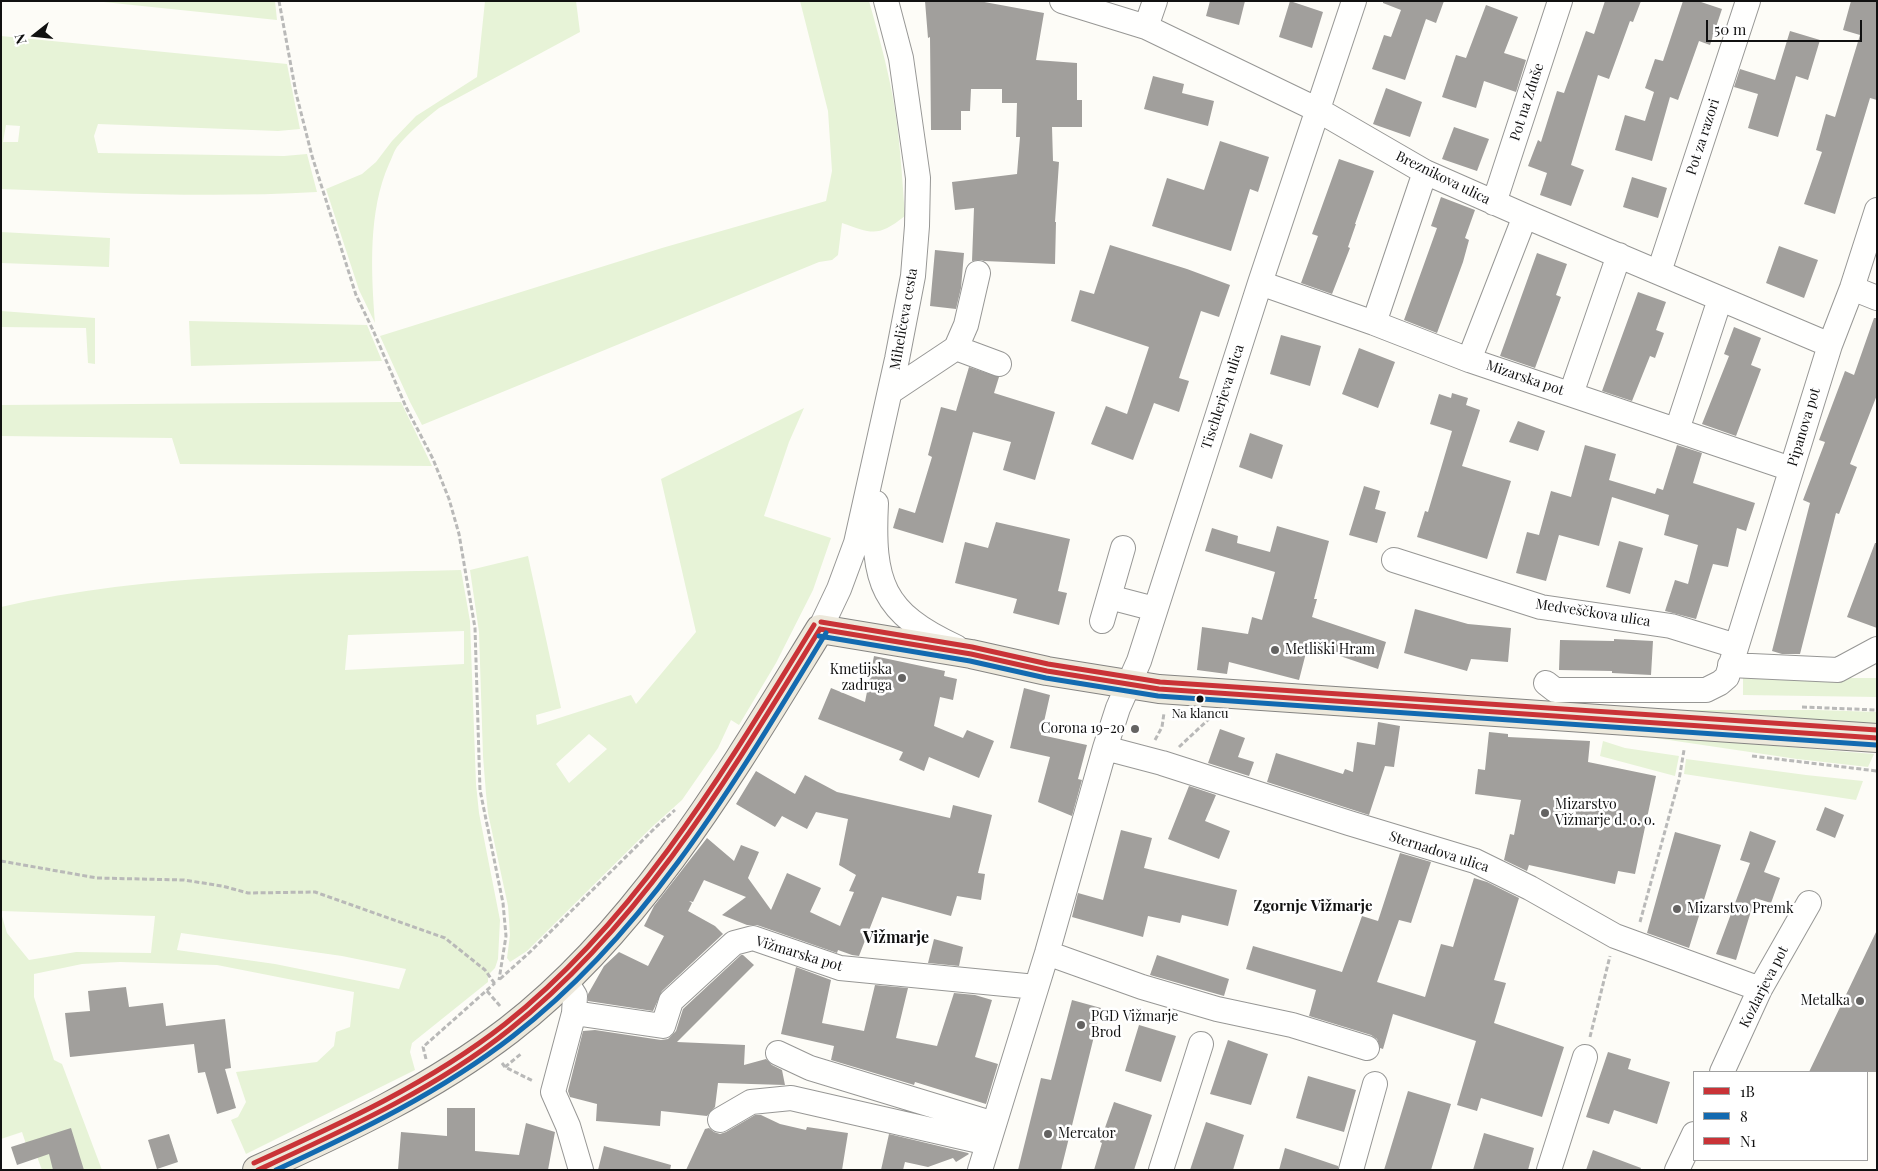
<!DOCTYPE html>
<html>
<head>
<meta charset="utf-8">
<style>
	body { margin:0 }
	#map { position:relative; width:1878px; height:1171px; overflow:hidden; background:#fdfcf7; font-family:"Playfair Display",serif }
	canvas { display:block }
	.frame { position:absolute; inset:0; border:2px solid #111; pointer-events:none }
	.legend { position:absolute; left:1693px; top:1071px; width:175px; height:90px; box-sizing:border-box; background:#fff; border:1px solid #a0a0a0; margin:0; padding:6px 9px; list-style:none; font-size:15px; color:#111 }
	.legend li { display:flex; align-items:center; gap:10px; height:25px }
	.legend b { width:25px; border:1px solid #a0a0a0 }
	.north { position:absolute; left:10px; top:10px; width:50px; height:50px; -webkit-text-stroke:4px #fff; paint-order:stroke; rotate:254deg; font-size:14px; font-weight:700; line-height:20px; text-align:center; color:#111 }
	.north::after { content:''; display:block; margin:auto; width:18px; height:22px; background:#111; clip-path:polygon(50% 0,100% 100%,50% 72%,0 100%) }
	.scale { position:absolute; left:1706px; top:20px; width:156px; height:22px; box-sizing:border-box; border:2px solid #111; border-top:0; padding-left:6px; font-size:15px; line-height:18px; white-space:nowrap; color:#111; -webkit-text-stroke:4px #fff; paint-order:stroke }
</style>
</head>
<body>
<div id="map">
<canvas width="1878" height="1171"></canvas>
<div class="frame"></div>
<ul class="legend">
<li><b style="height:6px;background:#c93337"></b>1B</li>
<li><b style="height:6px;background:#136ab0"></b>8</li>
<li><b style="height:6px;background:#c93337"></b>N1</li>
</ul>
<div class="north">N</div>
<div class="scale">50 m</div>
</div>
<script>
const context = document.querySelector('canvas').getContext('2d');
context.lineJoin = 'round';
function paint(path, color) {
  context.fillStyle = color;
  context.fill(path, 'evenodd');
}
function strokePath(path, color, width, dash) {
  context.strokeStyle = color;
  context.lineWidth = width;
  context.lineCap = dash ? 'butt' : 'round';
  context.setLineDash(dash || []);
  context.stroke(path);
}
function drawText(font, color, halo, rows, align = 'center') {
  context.font = font + ' "Playfair Display",serif';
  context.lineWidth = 5;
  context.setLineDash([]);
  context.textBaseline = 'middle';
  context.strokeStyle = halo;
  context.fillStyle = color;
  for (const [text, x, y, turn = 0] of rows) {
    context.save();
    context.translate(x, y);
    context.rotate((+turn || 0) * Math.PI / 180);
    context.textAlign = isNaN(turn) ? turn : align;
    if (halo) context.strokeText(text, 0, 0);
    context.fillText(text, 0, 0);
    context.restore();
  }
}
paint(new Path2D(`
	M94,1H275L277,20Z
	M485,1H576L580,32L439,108C425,119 409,132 397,147C394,151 392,158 389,164C368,211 371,272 375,323L359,290L326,189L362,174L376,162L392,141L416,116L477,77Z
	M800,1H869C878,33 887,65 893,98C900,137 902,176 905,216C878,237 873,234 842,223L838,255L832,260L819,262L422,425L410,402L380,336L662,248L826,201L832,171L828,111Z
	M1,36L287,64L300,129L278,131L98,124L94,136L98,153L284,156L307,154L317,192C212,198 106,193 1,189ZM6,125L20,126L18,142H3Z
	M1,232L110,238L109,267L1,263Z
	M1,311L95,318V364L88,363L86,328L1,327Z
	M189,321L367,325L382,361L191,366Z
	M401,402L432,466L180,464L172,438L1,436V405Z
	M804,408L789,442L764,516L831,538L813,590L776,663L739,725L731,720L718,748L682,800L653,826L527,951L510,962L507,958L510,935L508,906L488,813L486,794L483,756L479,632L470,570L528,556L561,708L536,715L537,725L631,695L636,704L696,632L661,479ZM589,734L607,749L569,783L556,764Z
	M461,570L470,621L476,784L479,813L500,920L498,959L495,968L488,975V982L412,1043L410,1052L415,1070L246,1154L231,1120L238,1117L246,1102L236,1072L317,1062L334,1046L336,1032L350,1027L354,992L217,965L120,962L82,964L34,974V997L54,1060L62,1064L102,1170H42L36,1154L30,1156L22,1132L1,1139V913L7,933L29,960L76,952L151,953L155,916L1,911V607C152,572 307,574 461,570ZM464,631V664L345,670L348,635ZM181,933L342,956L406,969L399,989L275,964L177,950Z
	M1743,678H1877V697L1743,695Z
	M1673,710H1817L1877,712V726L1673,713Z
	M1642,735L1874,754L1868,767L1797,759L1642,736Z
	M1603,741L1625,748L1679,756L1675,776L1600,756Z
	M1686,759L1806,775L1863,781L1856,800L1684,774Z`), '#e7f3d7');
paint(new Path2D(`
	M925,1H979L1044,13L1036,60L1077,63V100H1082V127H1052L1053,161L1059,162L1055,222H1056L1055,264L984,261L981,260L972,261L974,208L955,210L952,182L1017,174L1020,137H1016L1017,103H1002V89H971L970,111H961V130H931L930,37L928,38Z
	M1210,1H1245L1239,25L1206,16Z
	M1290,1L1323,12L1312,48L1279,37Z
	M1383,1H1444L1436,23L1426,19L1405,80L1372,69L1384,35L1391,37L1401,10L1383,3Z
	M1605,1H1641L1633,22L1630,21L1609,79L1598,75L1571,165L1584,170L1571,206L1540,195L1547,173L1528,166L1538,140L1541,142L1557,91L1564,93L1586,31L1594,34Z
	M1683,1H1698L1722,9L1710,45L1699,41L1678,100L1670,97L1652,161L1615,150L1625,115L1645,121L1654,92L1645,88L1655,59L1663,61Z
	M1851,1H1877V100L1870,98L1835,214L1804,204L1822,152L1816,150L1826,114L1835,117L1860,35L1843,30Z
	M1486,5L1518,17L1504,53L1526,60L1516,92L1484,81L1476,108L1442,97L1456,55L1466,58Z
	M1790,31L1820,40L1808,80L1796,76L1778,137L1748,128L1758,94L1734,87L1740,69L1775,80Z
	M1153,76L1184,84L1182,93L1214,101L1208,126L1144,109Z
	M1386,88L1422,102L1410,137L1373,124Z
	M1454,127L1489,139L1477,171L1442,159Z
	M1220,141L1269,157L1258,192L1250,189L1231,251L1152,226L1167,178L1204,190Z
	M1339,159L1374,171L1355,224H1356L1348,247L1350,248L1332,294L1301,283L1318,236L1312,234Z
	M1632,177L1667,188L1658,218L1623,207Z
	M1441,197L1475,210L1465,238L1469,240L1463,262L1437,333L1404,320L1437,228L1431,226Z
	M1110,245L1187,269L1230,285L1219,317L1201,311L1179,378L1189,381L1179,412L1154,403L1133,460L1091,444L1106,406L1127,414L1149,347L1071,321L1080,290L1094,294Z
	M1779,246L1818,260L1804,298L1766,283Z
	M935,250L964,253L961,288L956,309L930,306Z
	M1537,253L1567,264L1556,295L1561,297L1535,368L1500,356Z
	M1638,292L1666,302L1656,330L1664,333L1655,358L1650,356L1632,401L1602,391Z
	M1874,318H1877V395L1850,464L1857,467L1839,514L1836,513L1800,654H1782L1772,651L1810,503L1803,500L1825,442L1819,440L1845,371L1854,375Z
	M1734,327L1761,338L1751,365L1761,369L1736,436L1702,424L1729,356L1724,354Z
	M1281,335L1321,346L1310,386L1270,374Z
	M1359,348L1395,362L1378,408L1342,394Z
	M969,367L999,377L994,393L1055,412L1035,480L1003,470L1011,442L973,432L943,543L893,528L899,508L915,513L932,457L928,455L941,407L956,411Z
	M1452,393L1468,398L1466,405L1480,410L1462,466L1511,481L1487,559L1417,537L1425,511L1428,512L1452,431L1430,424L1439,394L1451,398Z
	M1518,421L1545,431L1538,451L1509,442Z
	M1250,433L1283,445L1272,479L1239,467Z
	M1585,445L1616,454L1609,480L1655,494L1657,488L1663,490L1677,445L1702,453L1693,483L1755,503L1746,531L1737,528L1728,567L1713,564L1696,619L1665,611L1675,580L1688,584L1698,545L1664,535L1669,515L1612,497L1599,546L1559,535L1546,581L1516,573L1527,532L1539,535L1551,491L1571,497Z
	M1364,486L1380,491L1375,509L1386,512L1377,543L1349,535Z
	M996,522L1070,539L1058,591L1067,593L1059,625L1013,613L1017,599L955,583L965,542L988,548Z
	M1277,526L1329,541L1314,599H1317L1312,617L1386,642L1378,669L1308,645L1299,680L1229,662L1227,674L1197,670L1202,627L1248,634L1252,617L1262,620L1275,572L1205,551L1212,528L1238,536L1237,543L1270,552Z
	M1619,541L1643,548L1630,594L1606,587Z
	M1875,543H1877V628L1847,617Z
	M1415,609L1468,624L1511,628L1508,662L1471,659L1467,671L1404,653Z
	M1614,639L1653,641L1651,675L1612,673V671L1559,670L1560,640L1614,641Z
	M874,656L945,671L944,676L957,679L953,700L940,697L934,726L963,738L967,730L994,741L979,778L929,757L924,771L899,760L903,752L818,719L831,688L865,702Z
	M1024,688L1050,695L1041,735L1087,745L1078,779L1082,780L1072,816L1038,802L1050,757L1010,748Z
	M1378,722L1400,726L1394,767L1385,766L1369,815L1267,782L1276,753L1343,774L1345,769L1353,772L1357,742L1375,745Z
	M1220,729L1245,738L1238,757L1254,762L1249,776L1208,763Z
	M1489,732L1508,734V737L1590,741L1588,762L1656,776L1635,874L1618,871L1615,884L1529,865L1527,871L1504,860L1510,834L1514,835L1521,800L1475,794L1478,769L1485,770Z
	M756,771L795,794L805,775L837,792L950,818L953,805L992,815L978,873L985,874L981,900L957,896L951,916L882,897L859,956L852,955L838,950L837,953L757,925H747L722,915L746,897L704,880L693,902L689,901L692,903L688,911L715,926L723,934L662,991L653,1011L588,1001V994L604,966L619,952L648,966L664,936L644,926L654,906L707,838L734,861L741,845L759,852L748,878L771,910L787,873L821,888L810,912L840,926L854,892L849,891L856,875L839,865L848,819L816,812L807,829L782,816L775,827L736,804Z
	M1189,786L1216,795L1205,821L1230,831L1219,859L1168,839Z
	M1825,807L1844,815L1835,838L1816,830Z
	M1121,830L1152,838L1144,868L1237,890L1228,926L1182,915L1180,923L1148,916L1143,937L1072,917L1078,893L1103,900Z
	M1750,831L1776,841L1764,872L1780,878L1771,903L1755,898L1736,960L1716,954L1750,863L1740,860Z
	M1675,832L1721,845L1689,948L1647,933Z
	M1400,853L1431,862L1411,923L1399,920L1377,982L1425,997L1441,944L1453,947L1474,878L1487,882L1519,898L1494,980L1506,983L1494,1023L1564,1047L1542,1117L1481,1098L1477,1111L1457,1105L1476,1041L1393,1014L1383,1049L1380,1048L1377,1039L1371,1035L1309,1016L1316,990L1246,969L1253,946L1342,972L1362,916L1378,921Z
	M1877,930V1072H1809Z
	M934,939L963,947L959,966L928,963Z
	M741,955H743L754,965L677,1042L745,1045L744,1065L766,1059L772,1065L782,1070L785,1085L718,1083L715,1107L707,1116L661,1111L660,1126L596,1121L597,1104L570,1097L568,1091L583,1031L595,1030L661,1040L668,1039L676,1031L683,1009Z
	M1157,955L1229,979L1224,996L1150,975Z
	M796,967L831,980L822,1023L864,1031L875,985L908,988L896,1038L937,1046L954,993L975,995L992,1000L975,1057L998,1064L986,1104L915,1082L914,1085L911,1084L831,1060L834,1046L781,1034Z
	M126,987L129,1007L163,1003L166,1026L225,1019L231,1068L225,1069L236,1108L217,1114L205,1072L198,1073L194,1044L70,1057L65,1013L90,1011L88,991Z
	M1072,1000L1101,1008L1061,1170H1018L1041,1078L1051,1080Z
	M1139,1025L1176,1036L1161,1082L1125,1071Z
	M1228,1040L1268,1054L1251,1105L1210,1094Z
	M1608,1052L1631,1059L1628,1069L1670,1082L1657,1124L1614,1110L1609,1124L1586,1117Z
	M1308,1076L1356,1090L1344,1132L1296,1118Z
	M1408,1091L1451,1104L1431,1170H1384Z
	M1114,1102L1152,1115L1134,1170H1094L1102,1143L1100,1142Z
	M447,1108H475V1151L519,1155L526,1123L555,1132L548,1170H398L401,1132L447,1136Z
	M755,1115H761L780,1124L806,1130L807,1127L848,1133L842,1170H686L705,1129L709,1128L714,1132L720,1134L726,1132Z
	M1206,1122L1244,1135L1233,1170H1190Z
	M71,1128L84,1170H53L49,1154L17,1165L11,1147Z
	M1484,1133L1534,1148L1528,1170H1473Z
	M169,1134L178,1162L157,1169L148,1140Z
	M889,1134L968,1153L969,1154L956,1162L953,1158L928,1167L905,1162L903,1170H881Z
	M604,1146L671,1165L670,1170H598Z
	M1285,1148L1338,1166V1170H1279Z
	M1593,1150L1641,1168L1640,1170H1586Z`), '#a19f9c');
const minor = new Path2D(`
	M1062,1L1146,27L1318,110L1425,172L1525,216L1830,345
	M1146,27L1155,1
	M1494,203L1560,1
	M1659,272L1748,1
	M1260,283L1374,323L1469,360L1791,469
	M1852,288L1877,298
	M1374,323L1425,172
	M956,348L999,364
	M1469,360L1525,216
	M890,392L956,348L966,325L978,273
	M1571,394L1619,255
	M1677,430L1720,299
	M876,503C872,582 882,613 956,647
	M1394,560L1541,607L1671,626L1736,646
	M1109,597L1155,609
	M1102,621L1123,548
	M820,629L839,589L856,543L897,359L913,276L917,226L918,178L901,58L886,1
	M1730,665L1838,670L1877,649
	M1546,683L1555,690H1706L1720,683L1727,677L1830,345L1852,288L1877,210
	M1105,748L1162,763L1349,823L1475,861L1530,888L1615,936L1760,989
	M1047,953L1142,987L1217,1009L1292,1025L1367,1048
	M565,980L575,996L574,1013L553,1092L568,1126L581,1170
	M574,1013L663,1026L671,1001L734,943L753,938L840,968L1036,987
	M778,1053L810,1068L994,1124
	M1722,1072L1760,989L1809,903
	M720,1120L751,1102L791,1098L988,1143
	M980,1170L1047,953L1105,748L1118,708L1139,661L1260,283L1354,1
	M1161,1170L1201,1044
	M1351,1170L1375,1084
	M1549,1170L1585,1057
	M1677,1170L1694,1134`);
const major = new Path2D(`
	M257,1170C345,1130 432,1089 509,1030C642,927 733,770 820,629L971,654L1047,671L1159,689L1877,738`);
strokePath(minor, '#979795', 26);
strokePath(major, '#858482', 30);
strokePath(new Path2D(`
	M279,1L296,93L312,156L356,295L373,330L406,407L433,459L449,499L459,534L475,628L480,790L503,903L506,936L499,980
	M1802,707L1877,710
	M1155,740L1162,727L1164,713
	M1179,747L1211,717
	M1752,756L1877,771
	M1,861L97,878L184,880L222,886L248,893L315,892L445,938L485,970L495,984
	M1640,922L1679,780L1684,750
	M500,979L530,952L656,827L675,810
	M487,991L500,1006
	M1590,1037L1610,956
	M426,1059L423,1047L495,983
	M502,1063L505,1067L533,1081
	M505,1067L522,1053`), '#b9b9b8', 3, [5, 2.5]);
strokePath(minor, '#fffffe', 24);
strokePath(major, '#ede9dc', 28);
strokePath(new Path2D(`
	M820,629L971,654L1047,671L1159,689L1877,738
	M258,1170C344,1130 434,1090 509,1030C643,923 731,773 820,629`), '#c93337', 5);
strokePath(new Path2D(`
	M819,636L970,661L1046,678L1158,696L1876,745
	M276,1170C358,1132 441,1092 513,1036C649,931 738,777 826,633`), '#136ab0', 5);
strokePath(new Path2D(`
	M821,622L972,647L1048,664L1160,682L1877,730
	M254,1163C340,1124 430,1083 505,1024C638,918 726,768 814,625`), '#c93337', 5);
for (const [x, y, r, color] of [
	[1275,650,5,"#646362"],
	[902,678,5,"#646362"],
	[1200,699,4.5,"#111"],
	[1135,729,5,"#646362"],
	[1545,813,5,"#646362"],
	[1677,909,5,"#646362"],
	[1860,1001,5,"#646362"],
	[1081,1025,5,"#646362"],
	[1048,1134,5,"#646362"]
]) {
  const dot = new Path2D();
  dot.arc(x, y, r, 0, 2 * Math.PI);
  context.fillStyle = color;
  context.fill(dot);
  strokePath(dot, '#fff', 2);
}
drawText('13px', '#111', '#fff', [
	["Na klancu",1200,714]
]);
drawText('14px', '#111', '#fff', [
	["Pot na Zduše",1527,102,-72],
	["Pot za razori",1703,137,-72],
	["Breznikova ulica",1443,178,26],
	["Miheličeva cesta",904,319,-80],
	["Mizarska pot",1525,378,19],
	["Tischlerjeva ulica",1223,397,-72],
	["Pipanova pot",1804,427,-73],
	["Medveščkova ulica",1593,613,9],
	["Sternadova ulica",1439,852,18],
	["Vižmarska pot",799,954,17],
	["Kozlarjeva pot",1764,987,-63]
]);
drawText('14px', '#111', '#fff', [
	["Metliški Hram",1285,650],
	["Kmetijska",892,670,"right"],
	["zadruga",892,686,"right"],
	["Corona 19-20",1125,729,"right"],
	["Mizarstvo",1555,805],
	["Vižmarje d. o. o.",1555,821],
	["Mizarstvo Premk",1687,909],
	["Metalka",1850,1001,"right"],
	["PGD Vižmarje",1091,1017],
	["Brod",1091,1033],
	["Mercator",1058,1134]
], 'left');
drawText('bold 15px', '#111', '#fff', [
	["Zgornje Vižmarje",1313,906]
]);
drawText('bold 16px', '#111', '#fff', [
	["Vižmarje",896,938]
]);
</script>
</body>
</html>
